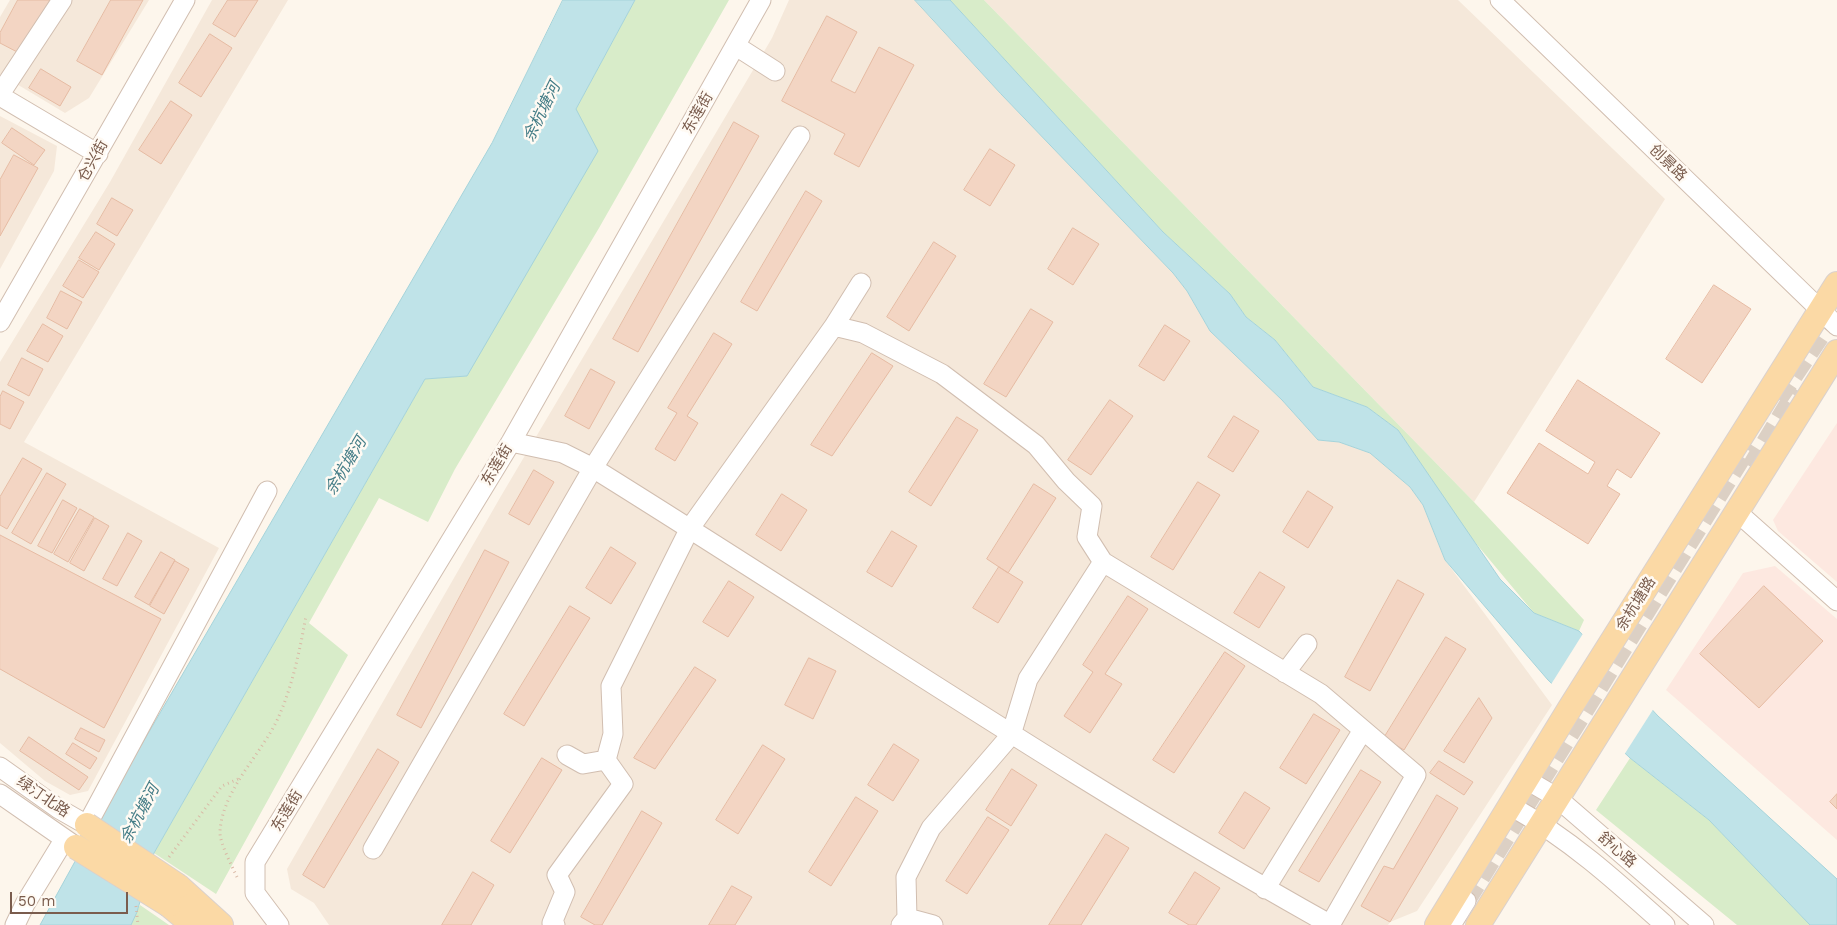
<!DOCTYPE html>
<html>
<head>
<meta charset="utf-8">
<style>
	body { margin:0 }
	#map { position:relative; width:1837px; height:925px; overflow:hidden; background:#fdf6ec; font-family:"Work Sans",sans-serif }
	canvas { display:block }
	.scale { position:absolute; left:10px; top:892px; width:118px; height:22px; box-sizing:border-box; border:2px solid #7a5c4d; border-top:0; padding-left:6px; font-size:15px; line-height:18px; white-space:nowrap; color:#7a5c4d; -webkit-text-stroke:4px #fffaf3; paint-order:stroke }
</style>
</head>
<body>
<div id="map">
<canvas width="1837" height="925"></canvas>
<div class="scale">50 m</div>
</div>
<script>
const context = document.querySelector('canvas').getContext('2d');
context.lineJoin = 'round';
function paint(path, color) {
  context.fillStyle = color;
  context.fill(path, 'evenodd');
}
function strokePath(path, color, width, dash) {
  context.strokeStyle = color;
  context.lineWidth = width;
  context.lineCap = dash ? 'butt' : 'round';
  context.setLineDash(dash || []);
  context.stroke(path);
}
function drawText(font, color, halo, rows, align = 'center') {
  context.font = font + ' "Work Sans","Noto Sans SC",sans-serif';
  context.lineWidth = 5;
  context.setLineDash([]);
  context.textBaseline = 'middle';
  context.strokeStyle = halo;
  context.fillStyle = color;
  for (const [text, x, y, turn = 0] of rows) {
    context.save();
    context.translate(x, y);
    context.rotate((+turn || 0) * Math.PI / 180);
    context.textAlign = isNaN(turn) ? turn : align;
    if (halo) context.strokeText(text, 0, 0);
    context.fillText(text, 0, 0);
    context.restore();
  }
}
paint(new Path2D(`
	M10,0H149L89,98L65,113L0,74V17Z
	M212,0H288L24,442L219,548L88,791L70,795L45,781L0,743V362L110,182Z
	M789,0H915L1001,94L1173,273L1187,291L1210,331L1282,400L1318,440L1339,442L1370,453L1410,487L1423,505L1445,560L1552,705L1417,911L1390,922L1388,925H329L314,903L291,889L287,869L501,496L772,38Z
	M984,0H1458L1665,199L1474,502Z
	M0,116L57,146L54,171L0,269Z`), '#f5e8da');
paint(new Path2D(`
	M1837,423V582L1778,531L1773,520Z
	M1775,566L1837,619V840L1666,690L1743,573Z`), '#fde8e0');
paint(new Path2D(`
	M635,0H729L599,228L455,469L428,522L379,498L309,623L348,655L216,894L154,853L425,379L467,376L576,109Z
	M950,0H984L1474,502L1584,620L1579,631L1534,613L1469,535L1398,430L1367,407L1313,387L1275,340L1246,317L1230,294L1163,232Z
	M1630,758L1709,820L1810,925H1737L1596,810Z
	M140,905L169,925H130Z`), '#d8ecc9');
const water = new Path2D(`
	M563,0H635L576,109L598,151L467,376L425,379L154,853L137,912L131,925H40L100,816L492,143Z
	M915,0H950L1163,232L1230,294L1246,317L1275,340L1313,387L1367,407L1398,430L1500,579L1534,613L1579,631L1658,716L1837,879V925H1810L1709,820L1630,758L1548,680L1445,560L1423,505L1410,487L1370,453L1339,442L1318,440L1282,400L1210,331L1187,291L1173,273L1001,94Z`);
paint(water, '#bfe3e8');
strokePath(water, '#a5d3da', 1);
paint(new Path2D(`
	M1584,632L1654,708L1624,755L1550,686Z`), '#fdf6ec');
const building = new Path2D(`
	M18,0H50L21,54L0,43V33Z
	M111,0H143L102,75L77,61Z
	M228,0H258L235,37L213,24Z
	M827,16L857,32L831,81L855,93L879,47L914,65L859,167L834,154L845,134L782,101Z
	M210,34L232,48L201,97L179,83Z
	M41,69L71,87L60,106L29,88Z
	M171,101L192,115L161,164L139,150Z
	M734,122L759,136L638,352L613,339Z
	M12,128L45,150L34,165L2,143Z
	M990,149L1015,165L990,206L964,190Z
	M14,155L38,168L0,236V180Z
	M806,191L822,201L757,311L741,302Z
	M112,198L133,210L117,236L97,224Z
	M1073,228L1099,244L1073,285L1048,269Z
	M96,232L115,244L99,270L79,258Z
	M934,242L956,256L909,331L887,317Z
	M79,260L99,272L83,298L63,286Z
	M1714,285L1751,309L1702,383L1666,359Z
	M61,291L82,302L67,329L47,318Z
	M1031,309L1053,322L1006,397L984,384Z
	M43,324L63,336L48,362L27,351Z
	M1165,325L1190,341L1164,381L1139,366Z
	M714,333L732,344L687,416L698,423L675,461L655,449L677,413L668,408Z
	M872,353L893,366L832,456L811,445Z
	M22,358L43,369L29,396L8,385Z
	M591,369L615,382L589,429L565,416Z
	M1578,380L1660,433L1631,478L1617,469L1607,486L1620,494L1588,544L1507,493L1539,443L1588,474L1595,462L1546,431Z
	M3,391L24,402L10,429L0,424V397Z
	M1110,400L1133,416L1091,475L1068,460Z
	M1234,416L1259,431L1233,472L1208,457Z
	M957,417L978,430L931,506L909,492Z
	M23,458L42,469L7,529L0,525V497Z
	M534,470L554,482L529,525L509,514Z
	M47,473L66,484L31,544L12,533Z
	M1198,482L1220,495L1173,570L1151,557Z
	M1034,484L1056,498L1008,573L987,559Z
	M1308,491L1333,507L1308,548L1283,532Z
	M782,494L807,510L781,551L756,535Z
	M63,500L77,508L52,553L38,546Z
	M80,509L94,517L68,562L54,554Z
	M95,518L109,526L84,571L70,563Z
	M892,531L917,546L892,587L867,572Z
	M128,533L142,541L117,586L103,579Z
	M0,535L161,619L104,728L0,669Z
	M611,547L636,563L611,604L586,588Z
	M485,550L509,562L421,728L397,715Z
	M161,552L175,560L149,605L135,597Z
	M175,561L189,569L164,614L150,606Z
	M999,567L1023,582L998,623L973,608Z
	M1260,572L1285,587L1259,628L1234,613Z
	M1398,580L1424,594L1370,691L1345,677Z
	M729,581L754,597L728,637L703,622Z
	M1764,586L1823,641L1759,708L1700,654Z
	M1128,596L1148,609L1105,674L1122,684L1090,733L1064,716L1093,672L1083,665Z
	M570,606L590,618L524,726L504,714Z
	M1446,637L1466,649L1404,750L1384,738Z
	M1225,652L1245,666L1174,773L1153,760Z
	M809,658L836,671L813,719L785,705Z
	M695,667L716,680L655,769L634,758Z
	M1479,698L1492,718L1464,763L1444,751Z
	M1314,714L1340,730L1306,784L1280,768Z
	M81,728L105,740L99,752L75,739Z
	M29,737L88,777L79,790L20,751Z
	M73,743L97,758L90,769L66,754Z
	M894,744L919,760L893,801L868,785Z
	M763,745L785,759L738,834L716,820Z
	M378,749L399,762L324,888L303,875Z
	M542,758L562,770L510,853L491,841Z
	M1439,761L1473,782L1464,795L1430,773Z
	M1012,769L1037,785L1011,826L986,810Z
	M1361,770L1381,782L1319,882L1299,871Z
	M1245,792L1270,808L1244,849L1219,833Z
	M1837,794V809L1830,802Z
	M1437,795L1458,808L1390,922L1361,906L1384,866L1393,869Z
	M856,797L878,811L831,886L809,872Z
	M642,811L662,823L602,925H595L581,917Z
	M988,817L1009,830L967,894L946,881Z
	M1106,834L1129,848L1081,925H1049Z
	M473,872L494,885L471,925H442Z
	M1195,872L1220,888L1196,925H1189L1169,913Z
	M732,886L752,897L735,925H709Z`);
paint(building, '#f3d5c3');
strokePath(building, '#e6bba3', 1);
strokePath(new Path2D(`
	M1778,399L1837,311
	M1751,467L1797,390
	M1466,901L1750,444`), '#dcd0c4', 19, [19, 9]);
const minor = new Path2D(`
	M1500,0L1837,326
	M736,46L775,71
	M0,94L62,0
	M0,96L98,154
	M0,322L185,0
	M834,326L861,283
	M511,442L563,453L593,468C839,621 1078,784 1331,925
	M1737,512L1837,601
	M1285,673L1307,644
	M567,755L583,764L606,760
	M0,767L59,809L87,825L267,491
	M1527,780L1556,797L1704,925
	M0,794L75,846
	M1511,806C1571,840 1615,880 1665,925
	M373,849L593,468L800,136
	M1265,889L1363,730
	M15,925L25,904L64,840
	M279,925L255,893V862L511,442L761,0
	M555,925L552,923L565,892L557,875L623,784L606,760L613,734L611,686L690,528L834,326L863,333L942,374L1036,445L1066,481L1092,506L1087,537L1103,562
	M901,925L907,918L933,925
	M904,925L907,918L906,877L931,828L1011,735L1028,679L1103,562L1321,694L1416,775L1330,925
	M1451,925L1466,901`);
const major = new Path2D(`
	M178,886L221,925
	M169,905L193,925
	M1437,925L1570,708L1837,284
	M1478,925L1837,352`);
strokePath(minor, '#d1beb0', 21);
strokePath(major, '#dad1cd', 26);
strokePath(new Path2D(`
	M169,857L222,786L238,779
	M237,877C232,866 219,842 220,831C223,788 263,753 279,716C293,684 300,649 306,616
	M136,906L138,925`), '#d9b8a5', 3, [1, 4]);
strokePath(minor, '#fff', 19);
strokePath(major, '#fbd9a5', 24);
const majorBridge = new Path2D(`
	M87,825L178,886
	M76,847L169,905`);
strokePath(majorBridge, '#dad1cd', 26, []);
strokePath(majorBridge, '#fbd9a5', 24);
drawText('15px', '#7a5c4d', '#fffaf3', [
	["东莲街",698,113,-60],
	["仓兴街",93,161,-61],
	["创景路",1668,163,44],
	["东莲街",497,465,-59],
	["余杭塘路",1636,604,-58],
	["绿汀北路",43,797,34],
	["东莲街",287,811,-59],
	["舒心路",1617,850,41]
]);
drawText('italic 16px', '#437c86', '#fffaf3', [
	["余杭塘河",542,112,-64],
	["余杭塘河",346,466,-59],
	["余杭塘河",140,814,-62]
]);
</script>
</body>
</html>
